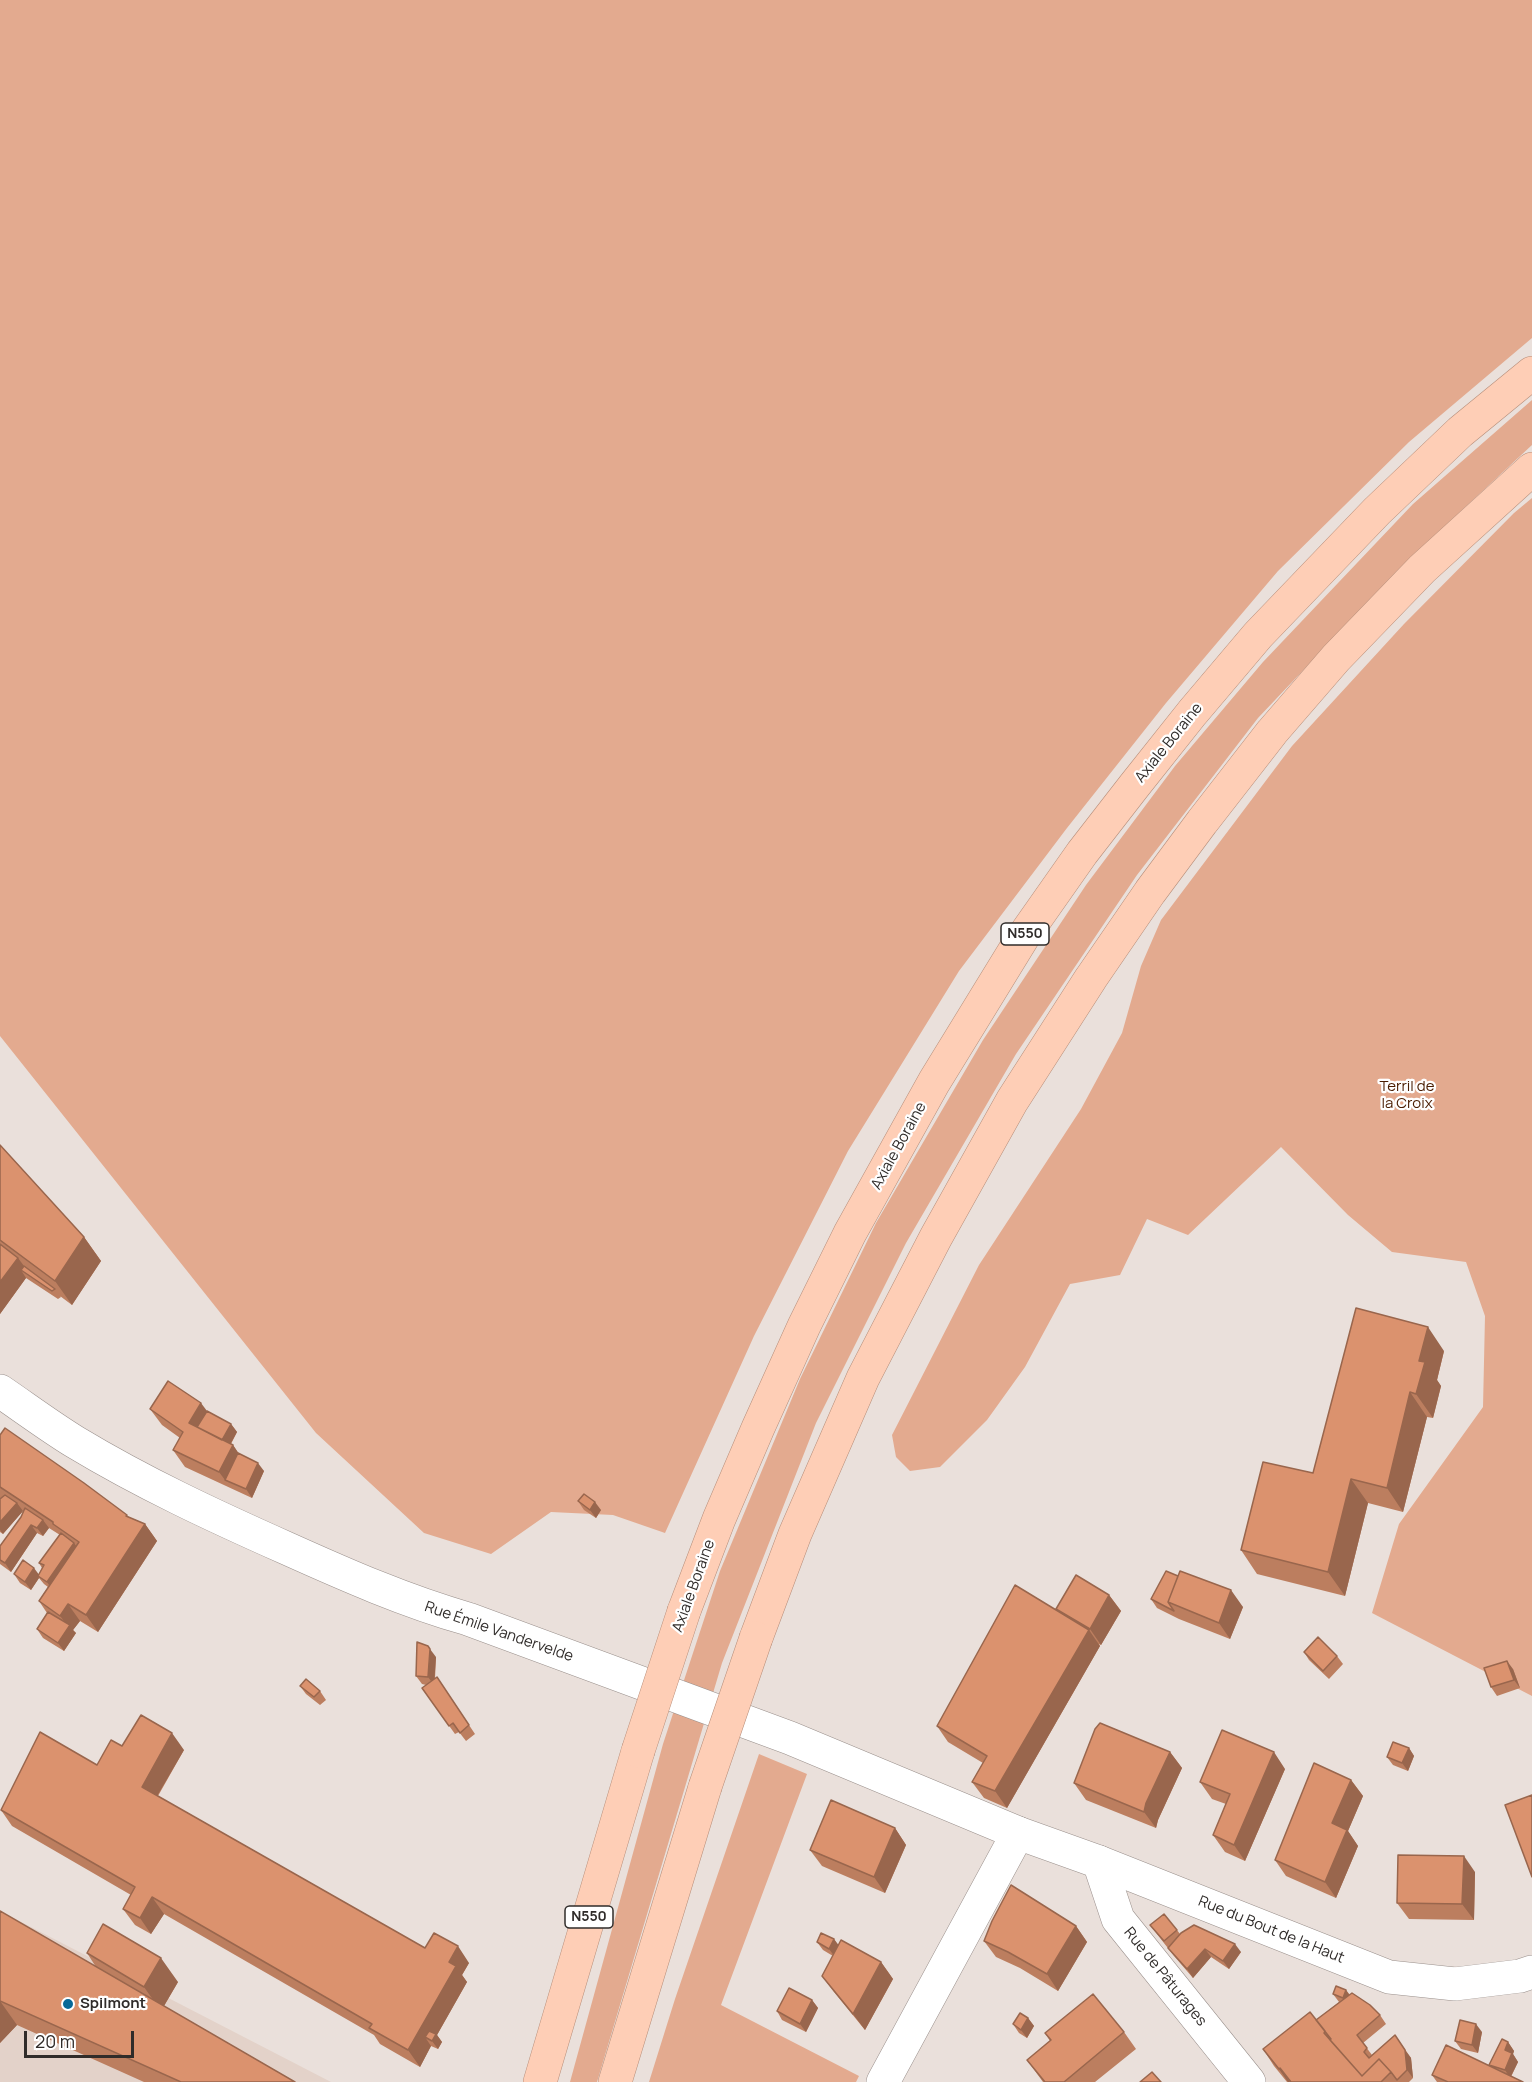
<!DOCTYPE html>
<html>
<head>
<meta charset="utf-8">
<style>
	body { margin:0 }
	#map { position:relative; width:1532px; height:2082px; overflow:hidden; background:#eae0db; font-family:Manrope,sans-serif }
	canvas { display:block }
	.scale { position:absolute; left:24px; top:2031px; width:110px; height:27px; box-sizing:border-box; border:3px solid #302c2a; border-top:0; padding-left:8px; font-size:18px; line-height:21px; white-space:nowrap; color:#302c2a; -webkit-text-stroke:4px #fff; paint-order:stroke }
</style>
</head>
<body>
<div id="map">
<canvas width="1532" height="2082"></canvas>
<div class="scale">20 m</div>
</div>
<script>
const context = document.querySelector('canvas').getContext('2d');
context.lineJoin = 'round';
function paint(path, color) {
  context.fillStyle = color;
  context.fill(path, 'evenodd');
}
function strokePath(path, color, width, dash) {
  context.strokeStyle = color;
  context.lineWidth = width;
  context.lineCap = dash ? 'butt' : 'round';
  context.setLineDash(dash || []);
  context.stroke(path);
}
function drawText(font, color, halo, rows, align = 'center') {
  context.font = font + ' Manrope,sans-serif';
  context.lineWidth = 4.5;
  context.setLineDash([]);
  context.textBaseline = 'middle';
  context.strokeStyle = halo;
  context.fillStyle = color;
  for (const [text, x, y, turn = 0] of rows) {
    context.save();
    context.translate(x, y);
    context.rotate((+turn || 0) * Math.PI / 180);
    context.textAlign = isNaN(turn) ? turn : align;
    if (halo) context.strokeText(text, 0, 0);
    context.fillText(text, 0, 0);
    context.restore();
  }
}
paint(new Path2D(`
	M0,1911L331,2082H0Z`), '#e3d2c9');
paint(new Path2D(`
	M0,0H1532V338L1409,442L1278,571L1166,703L1067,828L959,971L848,1151L754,1336L665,1533L613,1515L551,1512L491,1554L424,1533L316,1433L0,1036Z
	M1532,400V445L1401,567L1258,718L1137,875L1016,1054L906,1243L816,1423L722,1663L597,2082H570L663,1744L720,1571L800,1379L876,1223L983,1040L1086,885L1175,766L1263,662L1413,504Z
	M1532,498V1696L1372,1613L1399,1524L1483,1407L1485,1316L1466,1262L1392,1252L1348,1215L1281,1147L1188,1235L1147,1219L1120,1275L1070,1284L1025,1367L987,1420L940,1467L910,1471L896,1457L892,1435L979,1265L1081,1109L1122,1033L1141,966L1161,920L1292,746L1404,624L1514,513Z
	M759,1754L807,1774L721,2005L859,2076L856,2082H649L675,1999Z`), '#e3aa8f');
const minor = new Path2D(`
	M1099,1862L1389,1977L1455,1984L1520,1976L1532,1972
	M883,2082L1018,1833`);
const tertiary = new Path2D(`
	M0,1391C25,1408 49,1426 75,1442C143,1483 214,1516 286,1548C346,1575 405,1601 468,1619L790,1738L1018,1833L1099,1862L1118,1919L1249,2082`);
const trunk = new Path2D(`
	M684,1611L719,1519L758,1428L804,1326L850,1233L934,1082L1023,937L1082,853L1134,786L1192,713L1258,635L1377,511L1460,432L1532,373
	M756,1638L795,1534L863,1378L936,1237L1012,1101L1091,978L1150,892L1202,822L1272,732L1336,658L1422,569L1532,469
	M540,2082L638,1751
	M615,2082L705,1787`);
strokePath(minor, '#9a908c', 34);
strokePath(tertiary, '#9a908c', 34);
strokePath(trunk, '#b68d79', 34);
strokePath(minor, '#fff', 33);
strokePath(tertiary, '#fff', 33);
strokePath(trunk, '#feceb6', 33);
const trunkBridge = new Path2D(`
	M638,1751L684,1611
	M705,1787L756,1638`);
strokePath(trunkBridge, '#b68d79', 34, []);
strokePath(trunkBridge, '#feceb6', 33);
paint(new Path2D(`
	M0,1145L84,1237L101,1261L72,1305L60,1296L61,1297L58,1299L26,1278L0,1314Z
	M1444,1351L1437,1380L1441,1386L1433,1418L1427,1417L1403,1512L1368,1503L1345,1596L1257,1574L1241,1550L1313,1473Z
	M150,1409L231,1424L237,1432L231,1444L233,1445L238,1453L264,1471L252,1498L185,1467L173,1450L180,1438L162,1425Z
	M0,1435L129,1517L145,1524L157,1541L98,1632L80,1621L73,1630L76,1633L64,1651L43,1638L37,1629L47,1613L39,1601L48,1587L44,1584L39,1578L31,1590L20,1583L14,1574H39L42,1568L39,1563L60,1535L49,1528L43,1536L37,1533L11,1572L0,1564V1546L21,1517L23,1511L3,1534L0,1532Z
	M578,1501L601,1510L596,1518L584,1510Z
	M1178,1576L1243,1607L1230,1639L1179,1619L1157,1608L1151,1599Z
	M1109,1595L1121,1611L1101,1645L1099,1644L1100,1646L1007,1808L984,1798L972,1782L983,1763L948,1742L937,1726L1058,1611L1056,1609Z
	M1304,1652L1337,1656L1343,1664L1329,1679L1309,1660Z
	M436,1657L435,1679L437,1677L475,1734L466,1741L459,1732L455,1734L422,1688L426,1685L422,1684L416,1676Z
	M1513,1669L1520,1688L1497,1696L1491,1687Z
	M300,1686L320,1691L326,1700L320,1705L306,1694Z
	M122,1746L184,1750L158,1796L425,1948L469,1963L462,1975L467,1982L437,2035L442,2042L438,2049L431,2046L420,2067L380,2044L374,2035L164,1914L151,1934L135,1925L123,1909L131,1895L12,1826L1,1810L97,1765Z
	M1409,1748L1414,1756L1408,1771L1393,1765L1387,1757Z
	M1170,1752L1182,1768L1158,1820L1156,1828L1086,1800L1074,1783Z
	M1285,1769L1245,1861L1225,1852L1213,1835L1226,1804L1212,1799L1200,1782Z
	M1351,1780L1363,1796L1348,1831L1358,1846L1336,1898L1286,1876L1275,1860Z
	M895,1828L906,1845L885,1893L822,1866L810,1850Z
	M1475,1872L1474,1920L1409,1919L1397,1903Z
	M0,1911L96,1967L87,1953L178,1982L164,2006L295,2082H144L17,2025L0,2043Z
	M1150,1925L1177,1930L1180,1934L1241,1952L1229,1969L1211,1957L1193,1978L1174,1956Z
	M1076,1926L1087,1942L1058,1991L1020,1968L996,1957L984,1941Z
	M834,1939L838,1946L881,1962L893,1979L865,2030L834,1992L822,1976L833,1956L823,1950L817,1942Z
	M1346,1990L1350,1995L1380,2015L1386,2024L1363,2043L1372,2055L1395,2035L1411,2058L1413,2078L1409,2082H1287L1274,2066L1263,2049L1316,2020L1339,2002L1333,1994Z
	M812,2000L818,2008L806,2032L782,2020L777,2011Z
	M1028,2018L1034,2026L1027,2038L1019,2033L1013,2024Z
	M1124,2032L1136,2049L1095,2082H1043L1027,2060L1050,2041L1045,2033Z
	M1482,2032L1478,2053L1461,2049L1455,2041Z
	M1508,2042L1514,2051L1513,2054L1518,2062L1511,2077L1523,2082H1437L1432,2075L1491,2067L1489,2065Z`), '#bc7e5f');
paint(new Path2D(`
	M84,1237L101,1261L72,1305L55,1281Z
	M18,1258L30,1274L21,1270L26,1278L0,1314V1282Z
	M1428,1327L1444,1351L1437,1380L1441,1386L1433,1418L1416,1394L1419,1361Z
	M1410,1392L1427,1417L1403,1512L1387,1488Z
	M201,1403L213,1419L203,1435L189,1423Z
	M231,1424L237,1432L226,1452L220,1444Z
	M233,1445L244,1461L225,1480L219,1472Z
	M258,1463L264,1471L252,1498L246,1489Z
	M1351,1479L1368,1503L1345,1596L1328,1572Z
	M595,1502L601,1510L596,1518L590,1510Z
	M17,1503L23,1511L3,1534L0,1530V1522Z
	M43,1520L49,1528L43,1536L37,1528Z
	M145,1524L157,1541L98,1632L86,1615Z
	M31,1525L37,1533L11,1572L5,1563Z
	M74,1543L80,1551L53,1591L47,1582Z
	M34,1568L40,1576H38L39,1578L31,1590L25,1582Z
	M1231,1590L1243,1607L1230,1639L1219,1623Z
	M1109,1595L1121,1611L1101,1645L1090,1629Z
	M68,1604L80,1621L73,1630L76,1633L64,1651L58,1643L69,1627L60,1616Z
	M1089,1630L1100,1646L1007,1808L995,1791Z
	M430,1649L436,1657L434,1685L428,1677Z
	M1507,1661L1513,1669L1520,1688L1514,1680Z
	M172,1733L184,1750L153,1803L142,1787Z
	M1409,1748L1414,1756L1408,1771L1402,1763Z
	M1170,1752L1182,1768L1158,1820L1156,1828L1144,1812L1146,1803Z
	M1274,1752L1285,1769L1245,1861L1234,1845Z
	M1351,1780L1363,1796L1348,1831L1358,1846L1336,1898L1325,1882L1332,1823Z
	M895,1828L906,1845L885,1893L874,1877Z
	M1464,1856L1475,1872L1474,1920L1462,1904Z
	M152,1897L164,1914L151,1934L140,1918Z
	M1076,1926L1087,1942L1058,1991L1047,1974Z
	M834,1939L840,1947L835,1957L829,1949Z
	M1235,1944L1241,1952L1229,1969L1223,1961Z
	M458,1946L469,1963L462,1975L467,1982L437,2035L442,2042L438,2049L432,2041L425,2037L431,2046L420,2067L408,2050L449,1962Z
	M1205,1949L1211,1957L1193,1978L1187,1969Z
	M161,1958L178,1982L161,2011L144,1987Z
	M881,1962L893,1979L865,2030L853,2014Z
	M1346,1990L1352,1999L1349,2006L1343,1998Z
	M812,2000L818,2008L806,2032L800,2024Z
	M0,2001L17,2025L0,2043Z
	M1028,2018L1034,2026L1027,2038L1021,2030Z
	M1476,2024L1482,2032L1478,2053L1472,2045Z
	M1508,2042L1514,2051L1513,2054L1518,2062L1510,2078L1505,2070V2050Z
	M1405,2050L1411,2058L1413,2078L1407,2070Z
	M1280,2068L1290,2082H1288L1279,2069Z`), '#99664d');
const building = new Path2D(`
	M0,1145L84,1237L55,1281L0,1240Z
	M0,1244L18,1258L0,1282Z
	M24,1266L55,1289L52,1291L21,1270Z
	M1356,1308L1428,1327L1419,1361L1425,1362L1416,1394L1410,1392L1387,1488L1351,1479L1328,1572L1241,1550L1263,1462L1313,1473Z
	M168,1381L201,1403L189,1423L233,1445L219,1472L173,1450L183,1432L150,1409Z
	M207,1411L231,1424L222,1440L197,1427Z
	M5,1428L84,1483L127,1515L126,1516L145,1524L86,1615L68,1604L60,1616L39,1601L79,1542L53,1524V1522L0,1487V1435Z
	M238,1453L258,1463L246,1489L225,1480Z
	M584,1494L595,1502L590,1510L578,1501Z
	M5,1495L17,1503L0,1522V1499Z
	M25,1508L43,1520L37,1528L31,1525L5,1563L0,1560V1546L21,1517Z
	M61,1533L74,1543L47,1582L38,1576L44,1565L39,1563Z
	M23,1560L34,1568L25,1582L14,1574Z
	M1166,1571L1178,1576L1168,1602L1174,1611L1151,1599Z
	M1180,1571L1231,1590L1219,1623L1168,1602Z
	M1076,1575L1109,1595L1090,1629L1056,1609Z
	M1015,1585L1089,1630L995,1791L972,1782L987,1756L937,1726Z
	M48,1612L70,1625L58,1643L37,1629Z
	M1318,1637L1337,1656L1323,1671L1304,1652Z
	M417,1642L428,1646L430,1649L428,1677L416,1676Z
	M1507,1661L1514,1680L1491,1687L1484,1668Z
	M437,1677L469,1725L460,1733L453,1723L449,1726L422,1688Z
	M306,1679L320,1691L314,1697L300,1686Z
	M141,1715L172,1733L142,1787L425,1948L434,1933L458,1946L449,1962L456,1966L408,2050L369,2028L372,2024L152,1897L140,1918L123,1909L135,1887L1,1810L40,1732L97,1765L111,1740L122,1746Z
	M1100,1723L1170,1752L1146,1803L1144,1812L1074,1783L1095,1729Z
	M1222,1730L1274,1752L1234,1845L1213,1835L1230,1794L1200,1782Z
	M1393,1742L1409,1748L1402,1763L1387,1757Z
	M1314,1763L1351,1780L1332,1823L1347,1830L1325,1882L1275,1860Z
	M1532,1795V1877L1505,1805Z
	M831,1800L895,1828L874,1877L810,1850Z
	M1398,1855L1464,1856L1462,1904L1397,1903Z
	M1011,1885L1076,1926L1047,1974L1008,1952L984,1941L992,1921Z
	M0,1911L295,2082H181L0,2001Z
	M1164,1914L1177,1930L1164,1941L1150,1925Z
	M103,1924L161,1958L144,1987L87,1953Z
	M1194,1925L1235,1944L1223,1961L1205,1949L1187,1969L1168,1948L1181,1933Z
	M821,1933L834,1939L829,1949L817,1942Z
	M841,1940L881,1962L853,2014L822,1976Z
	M1336,1986L1346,1990L1343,1998L1333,1994Z
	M789,1988L812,2000L800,2024L777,2011Z
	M1352,1993L1370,2005L1380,2015L1357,2035L1367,2048L1364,2052L1369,2058L1395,2035L1405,2050L1407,2070L1397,2080L1391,2072L1379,2059L1362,2076L1330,2040L1331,2039L1316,2020Z
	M1093,1994L1124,2032L1064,2082H1045L1027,2060L1051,2040L1045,2033Z
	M1310,2012L1325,2031L1324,2033L1362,2076L1379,2059L1391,2072L1381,2082H1291L1280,2068L1279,2069L1263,2049Z
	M1020,2013L1028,2018L1021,2030L1013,2024Z
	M1460,2020L1476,2024L1472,2045L1455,2041Z
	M429,2031L436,2034L432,2041L425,2037Z
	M1502,2039L1508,2042L1505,2050L1512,2053L1505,2070L1489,2065Z
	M1446,2045L1523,2082H1448L1432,2075Z
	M1152,2072L1161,2082H1140Z`);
paint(building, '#db926e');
strokePath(building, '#99664d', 1.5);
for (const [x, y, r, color] of [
	[68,2004,6,"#076998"]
]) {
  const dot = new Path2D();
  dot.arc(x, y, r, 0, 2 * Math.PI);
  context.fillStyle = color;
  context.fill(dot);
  strokePath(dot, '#fff', 2);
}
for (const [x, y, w] of [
	[1025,934,48],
	[589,1917,48]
]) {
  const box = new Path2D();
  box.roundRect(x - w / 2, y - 11, w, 22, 4.5);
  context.fillStyle = '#fff';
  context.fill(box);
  strokePath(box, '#302c2a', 1.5);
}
drawText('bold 14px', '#302c2a', null, [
	["N550",1025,934],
	["N550",589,1917]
]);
drawText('15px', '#302c2a', '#fff', [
	["Axiale Boraine",1169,743,-51],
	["Axiale Boraine",899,1146,-61],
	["Axiale Boraine",694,1586,-70],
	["Rue Émile Vandervelde",499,1632,19],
	["Rue du Bout de la Haut",1271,1930,22],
	["Rue de Pâturages",1165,1977,51]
]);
drawText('15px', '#4a1c01', '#fff', [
	["Terril de",1407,1087],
	["la Croix",1407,1104]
]);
drawText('bold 15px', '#302c2a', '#fff', [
	["Spilmont",80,2004]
], 'left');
</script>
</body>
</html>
